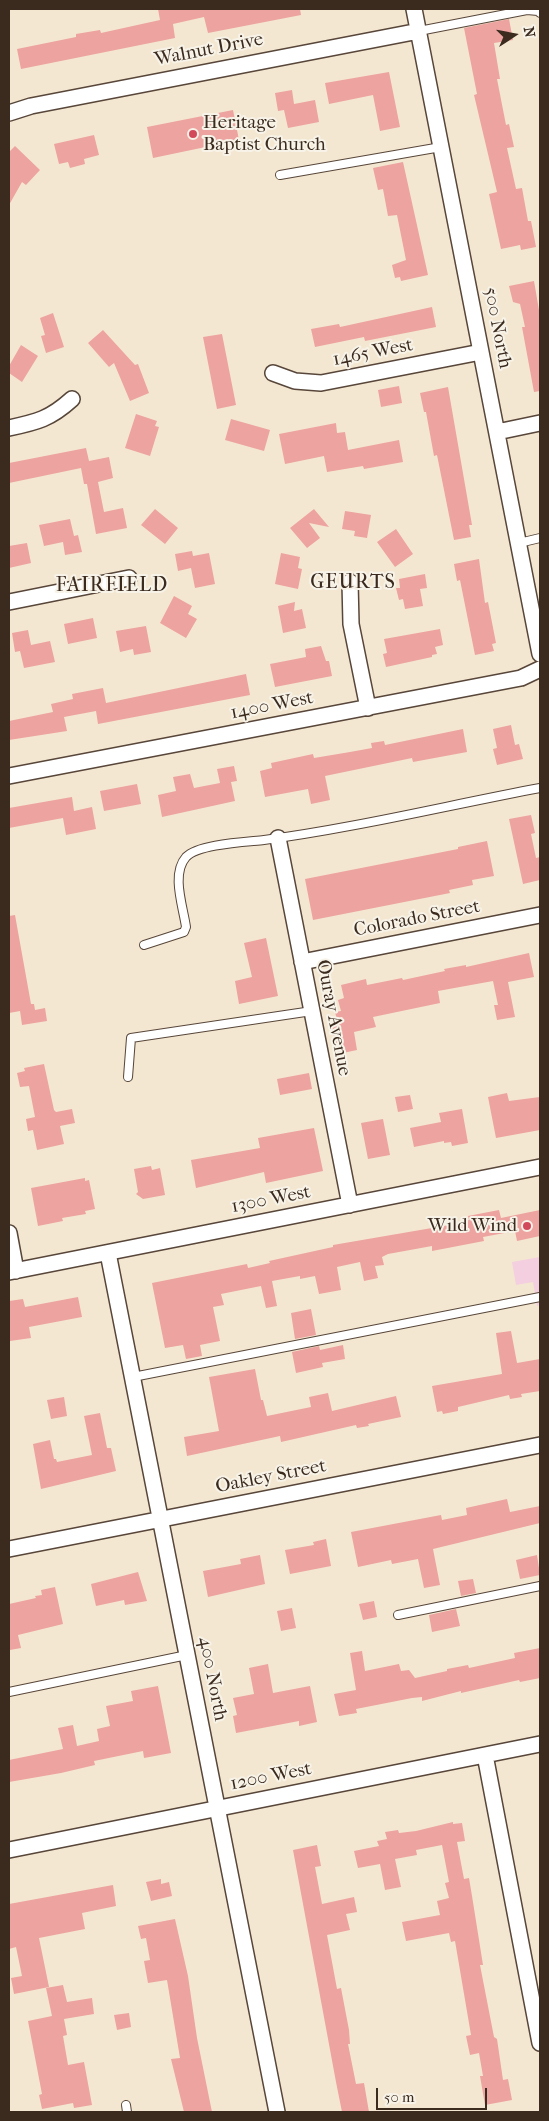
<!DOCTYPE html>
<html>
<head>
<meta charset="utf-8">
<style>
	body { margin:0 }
	#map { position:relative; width:549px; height:2121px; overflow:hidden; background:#f4e7d1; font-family:"IM FELL French Canon",serif }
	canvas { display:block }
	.frame { position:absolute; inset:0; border:10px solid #3b2a1e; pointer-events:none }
	.north { position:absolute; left:489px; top:10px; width:50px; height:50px; -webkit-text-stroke:4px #f7f3e8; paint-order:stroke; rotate:79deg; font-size:14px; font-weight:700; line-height:20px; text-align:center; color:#3b2a1e }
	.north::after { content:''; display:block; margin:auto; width:18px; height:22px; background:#3b2a1e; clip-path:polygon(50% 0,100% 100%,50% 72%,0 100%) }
	.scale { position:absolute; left:376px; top:2088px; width:111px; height:22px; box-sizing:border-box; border:2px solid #3b2a1e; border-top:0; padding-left:6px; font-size:15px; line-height:18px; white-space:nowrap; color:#3b2a1e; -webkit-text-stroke:4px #f7f3e8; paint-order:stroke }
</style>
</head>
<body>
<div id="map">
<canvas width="549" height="2121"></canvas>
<div class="frame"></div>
<div class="north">N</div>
<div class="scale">50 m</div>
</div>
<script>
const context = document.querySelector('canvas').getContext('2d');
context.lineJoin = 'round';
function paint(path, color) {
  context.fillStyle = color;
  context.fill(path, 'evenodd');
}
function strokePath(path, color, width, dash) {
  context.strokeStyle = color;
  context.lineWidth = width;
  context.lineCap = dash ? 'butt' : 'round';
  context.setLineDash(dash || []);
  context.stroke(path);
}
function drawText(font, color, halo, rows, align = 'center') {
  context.font = font + ' "IM FELL French Canon",serif';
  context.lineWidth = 4;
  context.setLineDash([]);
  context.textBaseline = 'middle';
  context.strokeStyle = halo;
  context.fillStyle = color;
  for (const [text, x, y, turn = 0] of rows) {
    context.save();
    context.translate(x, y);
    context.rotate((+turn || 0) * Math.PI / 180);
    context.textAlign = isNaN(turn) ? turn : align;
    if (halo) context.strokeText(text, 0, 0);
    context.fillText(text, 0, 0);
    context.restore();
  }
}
paint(new Path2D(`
	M540,1257V1305L537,1306L533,1282L516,1285L512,1262Z`), '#f3cfdf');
paint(new Path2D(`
	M158,9H300L301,15L208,33L204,17L173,24L175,38L21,69L17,49L76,37V34L100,30L101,33L160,20Z
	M509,19L513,40L494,43L500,79H497L506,125L509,124L514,147L507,148L516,189L522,188L528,221H531L536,247L521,250L520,245L501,249L489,194L497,192L474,95L477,94L464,28Z
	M389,72L400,127L380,131L373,95L329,104L325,83Z
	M292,90L294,104L315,100L319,122L288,128L284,110L278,111L275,93Z
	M233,110L239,140L153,158L147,127Z
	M94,135L99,155L84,159L85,164L70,168L68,162L59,164L54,144Z
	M15,146L40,170L26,185L22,182L9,205V152Z
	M403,162L428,275L401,281L400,277L395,278L392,265L406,260L397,215L388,216L383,189L378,190L373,168Z
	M534,281L540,316V391L534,392L522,327H525L520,304L513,302L509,286Z
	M432,307L436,327L365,341L364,337L315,347L311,329L339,324L340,327Z
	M53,313L64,347L46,353L41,336L45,335L40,318Z
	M103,330L135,365L138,364L149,393L130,401L114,363L109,367L88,343Z
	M222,334L236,405L217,409L203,337Z
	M21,345L38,356L22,382L9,373V366Z
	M399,386L402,403L381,407L378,390Z
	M448,387L472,525H469L471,537L454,540L437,455L434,456L426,412H424L420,393Z
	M136,414L157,421L155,426L159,427L150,456L125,448Z
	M231,419L270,430L264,451L225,440Z
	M336,423L337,433L345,432L348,450L399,440L403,462L364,469L363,466L327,472L324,456L285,464L279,434Z
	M86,448L89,461L109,457L113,478L98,482L104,512L123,508L127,528L96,534L87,484H84L81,468L9,483V463Z
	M155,509L178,528L165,544L141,525Z
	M314,509L329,527L309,523L320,538L307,548L290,528Z
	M345,511L371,515L367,538L354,536L355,531L342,529Z
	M70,519L74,536L78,535L82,552L65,555L63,542L44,546L39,525Z
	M396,529L413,554L395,567L377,542Z
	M27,543L31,563L9,568V546Z
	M192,551L193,556L209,553L215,584L195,588L191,568L178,571L175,554Z
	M281,553L300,557L298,568L302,569L298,589L275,584Z
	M479,559L485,603L488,602L496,643L492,644L494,651L475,655L460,580L457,581L454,564Z
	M425,574L427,588L420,589L423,606L405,609L403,599L399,600L396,588H400L399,579Z
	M174,596L192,606L188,614L197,619L186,638L160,623Z
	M295,602L294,611L302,609L306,628L283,633L278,606Z
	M93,618L97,638L68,644L64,624Z
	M146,626L151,652L134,655L133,649L120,652L116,631Z
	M440,629L443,645L435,647L437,654L432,655V657L386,667L383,654L387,653L384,639Z
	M28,630L31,645L50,641L55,662L24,668L20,651L15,652L12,633Z
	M321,646L326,661H329L332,676L275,687L270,664L306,657L305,649Z
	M246,674L250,695L98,724L96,711L64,717L67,731L9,740V721L53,712L51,704L73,699L72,694L103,688L106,703Z
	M511,725L515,745L519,744L523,759L497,765L493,749L497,748L493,729Z
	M463,729L467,752L413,762L412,758L325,776L330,800L311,804L308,789L265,797L260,771L272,768L271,763L313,754L314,758L350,752L372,748L371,743L384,741L385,745Z
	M234,766L237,781L231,782L235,801L162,817L158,795L176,791L173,777L190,774L194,788L220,783L217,769Z
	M137,784L141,804L104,811L100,791Z
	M72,797L74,811L92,807L96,829L66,835L63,818L9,828V808Z
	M531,815L535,833L531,834L536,858L540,857V880L523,884L509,819Z
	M487,841L494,876L472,880L473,885L449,890L450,893L313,920L305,879L458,849V847Z
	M15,915L31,1004H34L35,1010L45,1008L47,1021L22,1025L20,1011L9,1013V916Z
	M266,938L278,996L239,1004L235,981L252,977L244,943Z
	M529,953L534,977L508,982L515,1017L497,1020L494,1005H498L493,981L438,991L440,1003L373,1017L376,1027L354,1032L357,1050L338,1054L331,1025L338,1024L335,1012L341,1011L338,1000L344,998L341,985L366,979L367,985L402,978L403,980L445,971L444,969L466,965V967Z
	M44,1064L54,1110L56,1112L72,1109L75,1123L60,1126L64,1144L37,1150L33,1130L28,1131L26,1119L35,1117L29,1086L20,1087L17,1073L25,1071L24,1068Z
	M309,1073L312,1089L280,1095L277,1079Z
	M507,1093L509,1101L540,1097V1130L496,1138L488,1097Z
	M410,1095L413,1109L398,1112L395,1097Z
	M462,1109L468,1143L452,1146L451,1142L444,1143V1141L414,1147L410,1128L441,1122L439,1113Z
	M383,1119L390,1155L368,1159L361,1123Z
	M314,1128L323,1171L266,1183L264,1172L196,1188L191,1160L260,1148L258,1138Z
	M151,1166L152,1170L160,1168L165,1195L143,1199L136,1194L138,1192L134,1169Z
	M85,1178V1181L89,1180L95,1209L85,1211L86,1214L62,1218L63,1221L38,1226L31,1188Z
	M499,1210L501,1218L540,1210V1236L517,1241L515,1231L483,1237L484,1241L432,1251V1246L388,1254L382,1257L384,1265L375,1266L378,1278L364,1281L360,1262L337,1267L341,1290L319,1294L315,1276L300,1279V1276L272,1281L277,1306L266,1308L261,1286L221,1294L224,1305L213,1307L220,1341L200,1345L202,1356L186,1359L183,1345L165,1348L152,1283L247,1264L248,1268L270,1263L269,1261L333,1247V1245L461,1223L469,1220L468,1216Z
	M78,1297L82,1317L29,1327L31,1338L10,1341L9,1301L23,1299L25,1307Z
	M311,1309L316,1335L295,1339L291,1313Z
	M511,1331L517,1363L540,1359V1391L521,1394L522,1397L510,1399L509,1395L458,1407V1411L443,1414L442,1411L437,1412L432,1386L502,1374L496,1333Z
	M343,1345L345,1359L322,1363L323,1367L296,1373L292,1352L319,1346L320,1350Z
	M255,1369L261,1400H263L267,1416L311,1407L309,1397L328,1393L332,1411L396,1396L401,1417L368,1424L369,1426L357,1428L356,1425L281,1442L280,1436L187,1456L184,1437L219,1431L209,1377Z
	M64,1397L67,1416L51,1419L47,1400Z
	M100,1413L107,1448H111L116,1471L41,1489L33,1444L50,1440L54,1459H56L57,1462L92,1455L84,1416Z
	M507,1499L510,1512L540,1506V1523L433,1549L440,1585L424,1588L418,1559L392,1564L391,1560L358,1567L351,1532L441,1515L442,1520L467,1515L466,1508Z
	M326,1539L331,1566L290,1574L285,1550L314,1545L313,1542Z
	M260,1555L265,1584L208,1597L203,1571L241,1564L240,1559Z
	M537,1555L540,1575L520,1579L516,1560Z
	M138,1572L147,1601L125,1605L124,1600L96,1606L91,1584Z
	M473,1579L476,1593L461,1596L458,1581Z
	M55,1587L63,1624L18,1635L21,1648L10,1650L9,1604L36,1598L35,1596L42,1595L41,1590Z
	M374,1601L377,1617L363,1620L359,1604Z
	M292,1608L296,1628L281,1631L277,1611Z
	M456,1609L460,1626L432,1632L429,1615Z
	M540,1648V1678L520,1682L519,1680L461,1693V1691L422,1701V1697L412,1698L356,1709L357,1713L339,1716L334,1694L356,1690L350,1653L362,1651L365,1671L399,1664L401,1671L409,1670L415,1678L447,1671V1669L468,1665L469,1668L515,1658L514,1653Z
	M268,1664L273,1693L310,1686L317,1722L299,1726V1721L236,1733L233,1716L237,1715L233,1698L254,1694L249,1668Z
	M158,1686L171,1753L144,1758L143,1751L94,1761L95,1765L61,1773L9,1782V1760L63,1749L58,1728L73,1725L77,1746L99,1741L97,1729L110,1726L106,1706L133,1701L131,1691Z
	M453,1822V1824L462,1823L465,1841L457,1842L464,1879L469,1878L472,1896L483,1965H480L494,2037L497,2039L503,2080L508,2079L512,2100L485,2105L480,2076H483L479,2053L470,2055L466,2036L471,2035L455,1941L451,1942L449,1933L406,1941L402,1922L440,1915L437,1901L449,1898L445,1883L449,1882L442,1845L416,1850L417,1855L395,1859L401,1887L385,1890L380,1864L358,1868L354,1851L379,1846L377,1841L387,1839L385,1832L398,1830L399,1833L416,1831Z
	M317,1845L321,1866L315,1867L322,1904L354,1897L357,1912L346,1914L350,1930L327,1935L337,1989L341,1988L349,2030L350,2044H348L356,2084L364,2083L369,2112H342L336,2082L293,1850Z
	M161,1879V1884L169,1882L172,1896L151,1901L146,1882Z
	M113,1885L116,1906L82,1913L85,1929L39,1938L49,1987L14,1994L11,1978L22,1976L16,1947L9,1949V1904Z
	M175,1919L188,1976L197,2038L212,2112H184L171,2059L180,2058L167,1980L148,1983L144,1961L150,1960L146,1938L141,1939L138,1926Z
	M63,1985L67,2002L92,1998L94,2014L64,2019L67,2035L63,2036L68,2065L84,2062L92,2105L74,2108L73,2103L42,2109L39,2095L42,2094L28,2021L52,2016L46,1988Z
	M129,2013L131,2027L117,2030L114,2015Z`), '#eda3a0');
const service = new Path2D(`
	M419,31L527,10L538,11L540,13
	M280,175L441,147
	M519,543L540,538
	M144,945L184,932L186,927C183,906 171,874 186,857C198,844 246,842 264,840C355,828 449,805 540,788
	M128,1077L131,1038L312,1011
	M133,1377L540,1297
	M398,1615L540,1586
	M9,1692L187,1655
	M126,2105L127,2112`);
const minor = new Path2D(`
	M414,9L540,654
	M9,113L31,106L419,31
	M273,373L295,381L321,383L481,352
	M9,428C37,422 50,419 72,399
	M497,432L540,423
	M350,582L351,624L368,708
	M9,602L129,578
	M9,776L521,678L540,669
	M278,838L350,1205
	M302,962L540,915
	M9,1233L16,1271
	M108,1253L277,2112
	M9,1272L540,1167
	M9,1549L540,1445
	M485,1755L540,2043
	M9,1850L540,1744`);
strokePath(service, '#574639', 10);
strokePath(minor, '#574639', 18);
strokePath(service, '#fff', 8);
strokePath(minor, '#fff', 15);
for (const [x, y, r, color] of [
	[193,134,5,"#d1495b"],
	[527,1226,5,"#d1495b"]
]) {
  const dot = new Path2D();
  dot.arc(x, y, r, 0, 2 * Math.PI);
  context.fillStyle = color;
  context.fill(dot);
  strokePath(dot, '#f7f3e8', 2);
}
drawText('19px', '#3b2a1e', '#f7f3e8', [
	["Walnut Drive",209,50,-11],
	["500 North",497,328,79],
	["1465 West",373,353,-11],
	["1400 West",272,706,-11],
	["Colorado Street",417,919,-11],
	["Ouray Avenue",333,1018,79],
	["1300 West",271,1200,-11],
	["Oakley Street",271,1477,-11],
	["400 North",212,1679,79],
	["1200 West",271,1777,-11]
]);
drawText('19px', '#3b2a1e', '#f7f3e8', [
	["Heritage",203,123],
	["Baptist Church",203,145],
	["Wild Wind",517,1226,"right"]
], 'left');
context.letterSpacing = '1px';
drawText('20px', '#3b2a1e', '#f7f3e8', [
	["GEURTS",353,583],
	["FAIRFIELD",112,586]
]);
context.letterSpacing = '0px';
</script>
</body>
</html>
